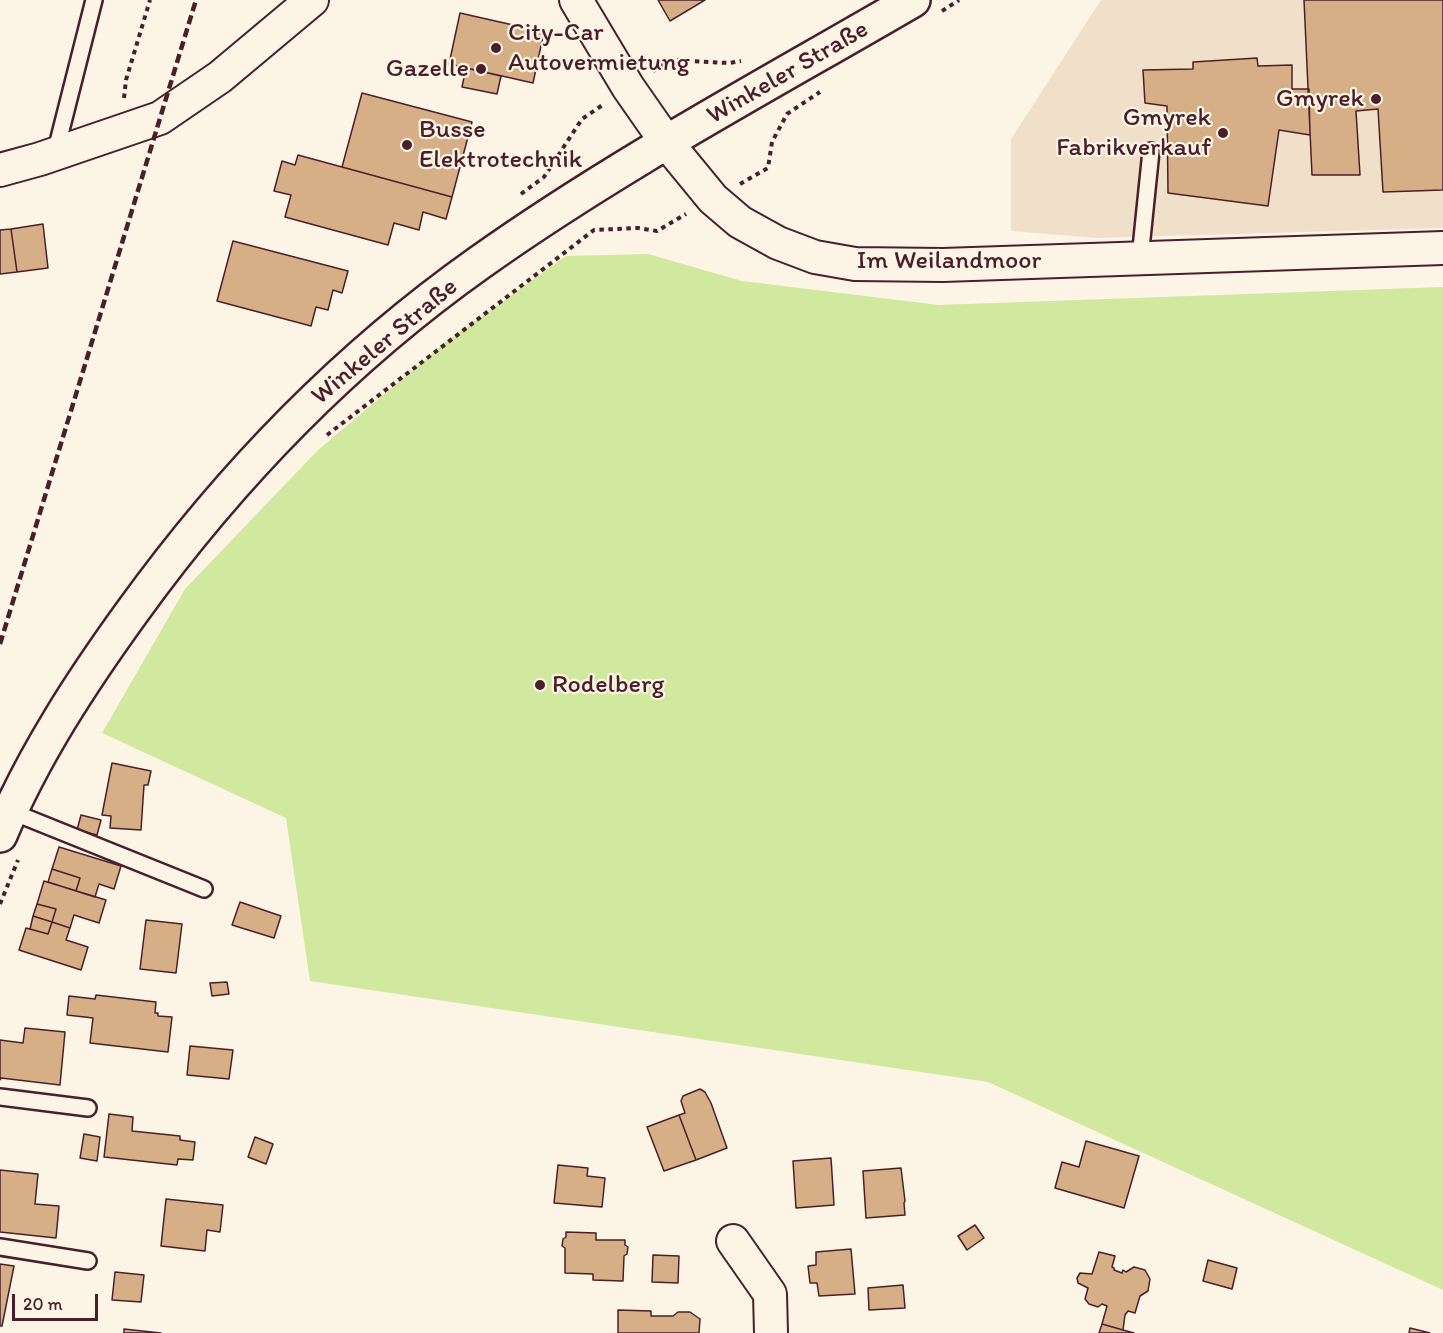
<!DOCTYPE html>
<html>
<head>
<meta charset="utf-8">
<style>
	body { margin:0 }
	#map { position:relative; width:1443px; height:1333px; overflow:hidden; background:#fcf5e5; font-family:Itim,sans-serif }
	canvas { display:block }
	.scale { position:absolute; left:12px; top:1294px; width:86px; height:27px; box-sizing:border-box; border:3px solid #4a1f2b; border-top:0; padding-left:8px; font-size:18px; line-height:21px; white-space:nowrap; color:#4a1f2b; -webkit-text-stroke:4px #fcf5e5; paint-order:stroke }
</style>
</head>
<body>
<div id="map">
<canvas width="1443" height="1333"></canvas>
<div class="scale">20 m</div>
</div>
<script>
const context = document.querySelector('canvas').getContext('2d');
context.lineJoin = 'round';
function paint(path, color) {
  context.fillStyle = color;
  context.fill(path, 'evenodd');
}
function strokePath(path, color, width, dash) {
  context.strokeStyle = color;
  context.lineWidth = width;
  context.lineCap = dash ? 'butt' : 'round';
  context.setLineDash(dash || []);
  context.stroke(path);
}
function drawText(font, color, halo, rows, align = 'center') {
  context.font = font + ' Itim,sans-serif';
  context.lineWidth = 4.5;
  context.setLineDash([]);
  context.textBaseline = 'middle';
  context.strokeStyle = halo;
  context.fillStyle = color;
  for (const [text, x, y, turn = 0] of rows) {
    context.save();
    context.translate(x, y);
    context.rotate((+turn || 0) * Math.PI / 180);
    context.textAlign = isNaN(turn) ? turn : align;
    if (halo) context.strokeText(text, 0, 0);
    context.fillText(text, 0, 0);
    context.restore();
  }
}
paint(new Path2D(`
	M1101,0H1443V228L1097,238L1011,231V139Z`), '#f1e0c9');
paint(new Path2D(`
	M648,254L742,281L939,305L1443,287V1290L988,1082L310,981L286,818L102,733L185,589L317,451L446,342L566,256Z`), '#d0e99e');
const building = new Path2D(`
	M658,0H705L670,21Z
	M1304,0H1443V190L1383,192L1378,109L1356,111L1360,175H1312Z
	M460,13L544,32L533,83L449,64Z
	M1257,58L1258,66L1292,65V89H1309L1310,135L1279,130L1268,206L1168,193L1167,106L1145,103L1143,70L1193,69V62Z
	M466,68L501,76L497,94L462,87Z
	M362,93L472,122L452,197L342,167Z
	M298,155L452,197L446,219L423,212L419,230L394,223L388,245L285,217L291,195L274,191L282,161L295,165Z
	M43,224L48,268L17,272L11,229Z
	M11,229L17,272L0,274V230Z
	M233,241L348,271L342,293L333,290L328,310L316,307L311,326L217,301Z
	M112,763L151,771L148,785H144L141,830L110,828L111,816L102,815Z
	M81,815L101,820L97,835L77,830Z
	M59,847L121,866L114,889L99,884L95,897L76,891L80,878L52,869Z
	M52,869L80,878L76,891L48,882Z
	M44,881L106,900L99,923L74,915L70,928L52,922L56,909L37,904Z
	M240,902L281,916L274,938L232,925Z
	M37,904L56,909L52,922L33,916Z
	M33,916L52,922L48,934L30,929Z
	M146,920L182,924L176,973L140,969Z
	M52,922L70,928L66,940L88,947L81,970L19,950L26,928L48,934Z
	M227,982L229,994L212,996L210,983Z
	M96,995L156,1002L155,1013H158V1016L172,1017L168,1052L90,1043L93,1018L67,1015L69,996L95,999Z
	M25,1028L65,1032L60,1085L1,1078L0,1080V1040L23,1043Z
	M190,1046L233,1050L229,1079L187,1075Z
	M700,1089L705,1092L711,1103L727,1148L696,1160L679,1115L685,1113L681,1101L683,1096Z
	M109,1114L133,1117L132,1131L180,1136V1140L195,1142L193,1160L178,1159L177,1165L104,1157Z
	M679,1115L696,1160L664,1171L647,1127Z
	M84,1134L100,1137L97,1161L80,1158Z
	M255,1137L273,1144L266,1164L248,1157Z
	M1086,1141L1139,1156L1124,1208L1055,1188L1062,1162L1079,1167Z
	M831,1158L834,1205L796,1208L793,1161Z
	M558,1165L588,1168L587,1176L605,1178L602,1207L554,1203Z
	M901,1168L905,1201L904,1203L905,1215L866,1218L863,1171Z
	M0,1170L38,1174L35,1204L59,1206L56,1238L0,1232Z
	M166,1199L223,1205L220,1232L207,1230L205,1251L161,1246Z
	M975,1225L984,1238L967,1250L958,1236Z
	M566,1232L596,1233V1240H625V1245L628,1247L627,1254L624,1256L623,1281L593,1280V1274L565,1273V1248L562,1246L563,1239L566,1237Z
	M851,1249L855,1294L819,1296L817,1283H810L808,1266L816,1265V1252Z
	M1099,1252L1115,1256L1112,1267L1114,1268V1270L1122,1273L1123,1270L1126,1272L1134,1267L1145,1270L1150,1279L1148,1291L1140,1296L1135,1313L1128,1311L1125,1315L1123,1330L1102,1324L1107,1306L1102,1304L1098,1307L1089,1304L1085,1299L1088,1288L1078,1283L1077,1278L1080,1273L1092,1274Z
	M653,1255L679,1256L678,1283L652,1282Z
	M1208,1260L1237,1268L1232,1289L1203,1281Z
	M0,1264L14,1266L2,1326H0Z
	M115,1272L144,1275L141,1302L112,1300Z
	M903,1285L905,1308L869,1310L868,1288Z
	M618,1310L651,1311V1316H673L678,1312H690L700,1319L699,1333H618Z
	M1102,1324L1123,1330L1134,1333H1099Z
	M1410,1328L1430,1333H1409Z
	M124,1329L161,1333H124Z`);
paint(building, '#d6af87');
strokePath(building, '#4a1f2b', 1.5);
const service = new Path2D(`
	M55,154L94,0
	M1140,258L1151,151
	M10,811L204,889
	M0,1097L88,1108
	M0,1247L88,1261`);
const minor = new Path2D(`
	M576,0L628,87L667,143L713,199L740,222L778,243L815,257L855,264L943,265L1443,248
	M0,170L40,159L160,118L220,77L312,0
	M733,1241L770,1294L771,1333`);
const tertiary = new Path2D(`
	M0,835C33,756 82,681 132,612C228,479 345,358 479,263C617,165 767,85 913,0`);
strokePath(service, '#4a1f2b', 20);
strokePath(minor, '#4a1f2b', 36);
strokePath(tertiary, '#4a1f2b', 38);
strokePath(new Path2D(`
	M942,11L959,0
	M653,71L671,60L729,63L741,61
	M124,98L126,80L150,0
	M740,184L768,168L772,142L787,114L820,92
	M521,194L544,177L582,119L604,104
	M327,435L594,230L638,228L657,231L686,214
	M0,904L18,860`), '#4a1f2b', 4, [4.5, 4.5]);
strokePath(service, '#fcf5e5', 15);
strokePath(minor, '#fcf5e5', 32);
strokePath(tertiary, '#fcf5e5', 33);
strokePath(new Path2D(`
	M0,644L196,0`), '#4a1f2b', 4.5, [9, 4.5]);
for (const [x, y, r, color] of [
	[496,48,6,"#4a1f2b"],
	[481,69,6,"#4a1f2b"],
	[1376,99,6,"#4a1f2b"],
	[1223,133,6,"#4a1f2b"],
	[407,145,6,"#4a1f2b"],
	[540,685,6,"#4a1f2b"]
]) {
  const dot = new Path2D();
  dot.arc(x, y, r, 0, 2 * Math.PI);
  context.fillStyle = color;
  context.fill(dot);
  strokePath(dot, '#fcf5e5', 2);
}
drawText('26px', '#4a1f2b', '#fcf5e5', [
	["City-Car",508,33],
	["Autovermietung",508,63],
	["Gazelle",469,69,"right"],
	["Gmyrek",1364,99,"right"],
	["Gmyrek",1211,118,"right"],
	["Fabrikverkauf",1211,148,"right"],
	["Busse",419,130],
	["Elektrotechnik",419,160],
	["Rodelberg",552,685]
], 'left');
drawText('26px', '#4a1f2b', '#fcf5e5', [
	["Winkeler Straße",788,73,-30],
	["Im Weilandmoor",949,261],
	["Winkeler Straße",385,342,-40]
]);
</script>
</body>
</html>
